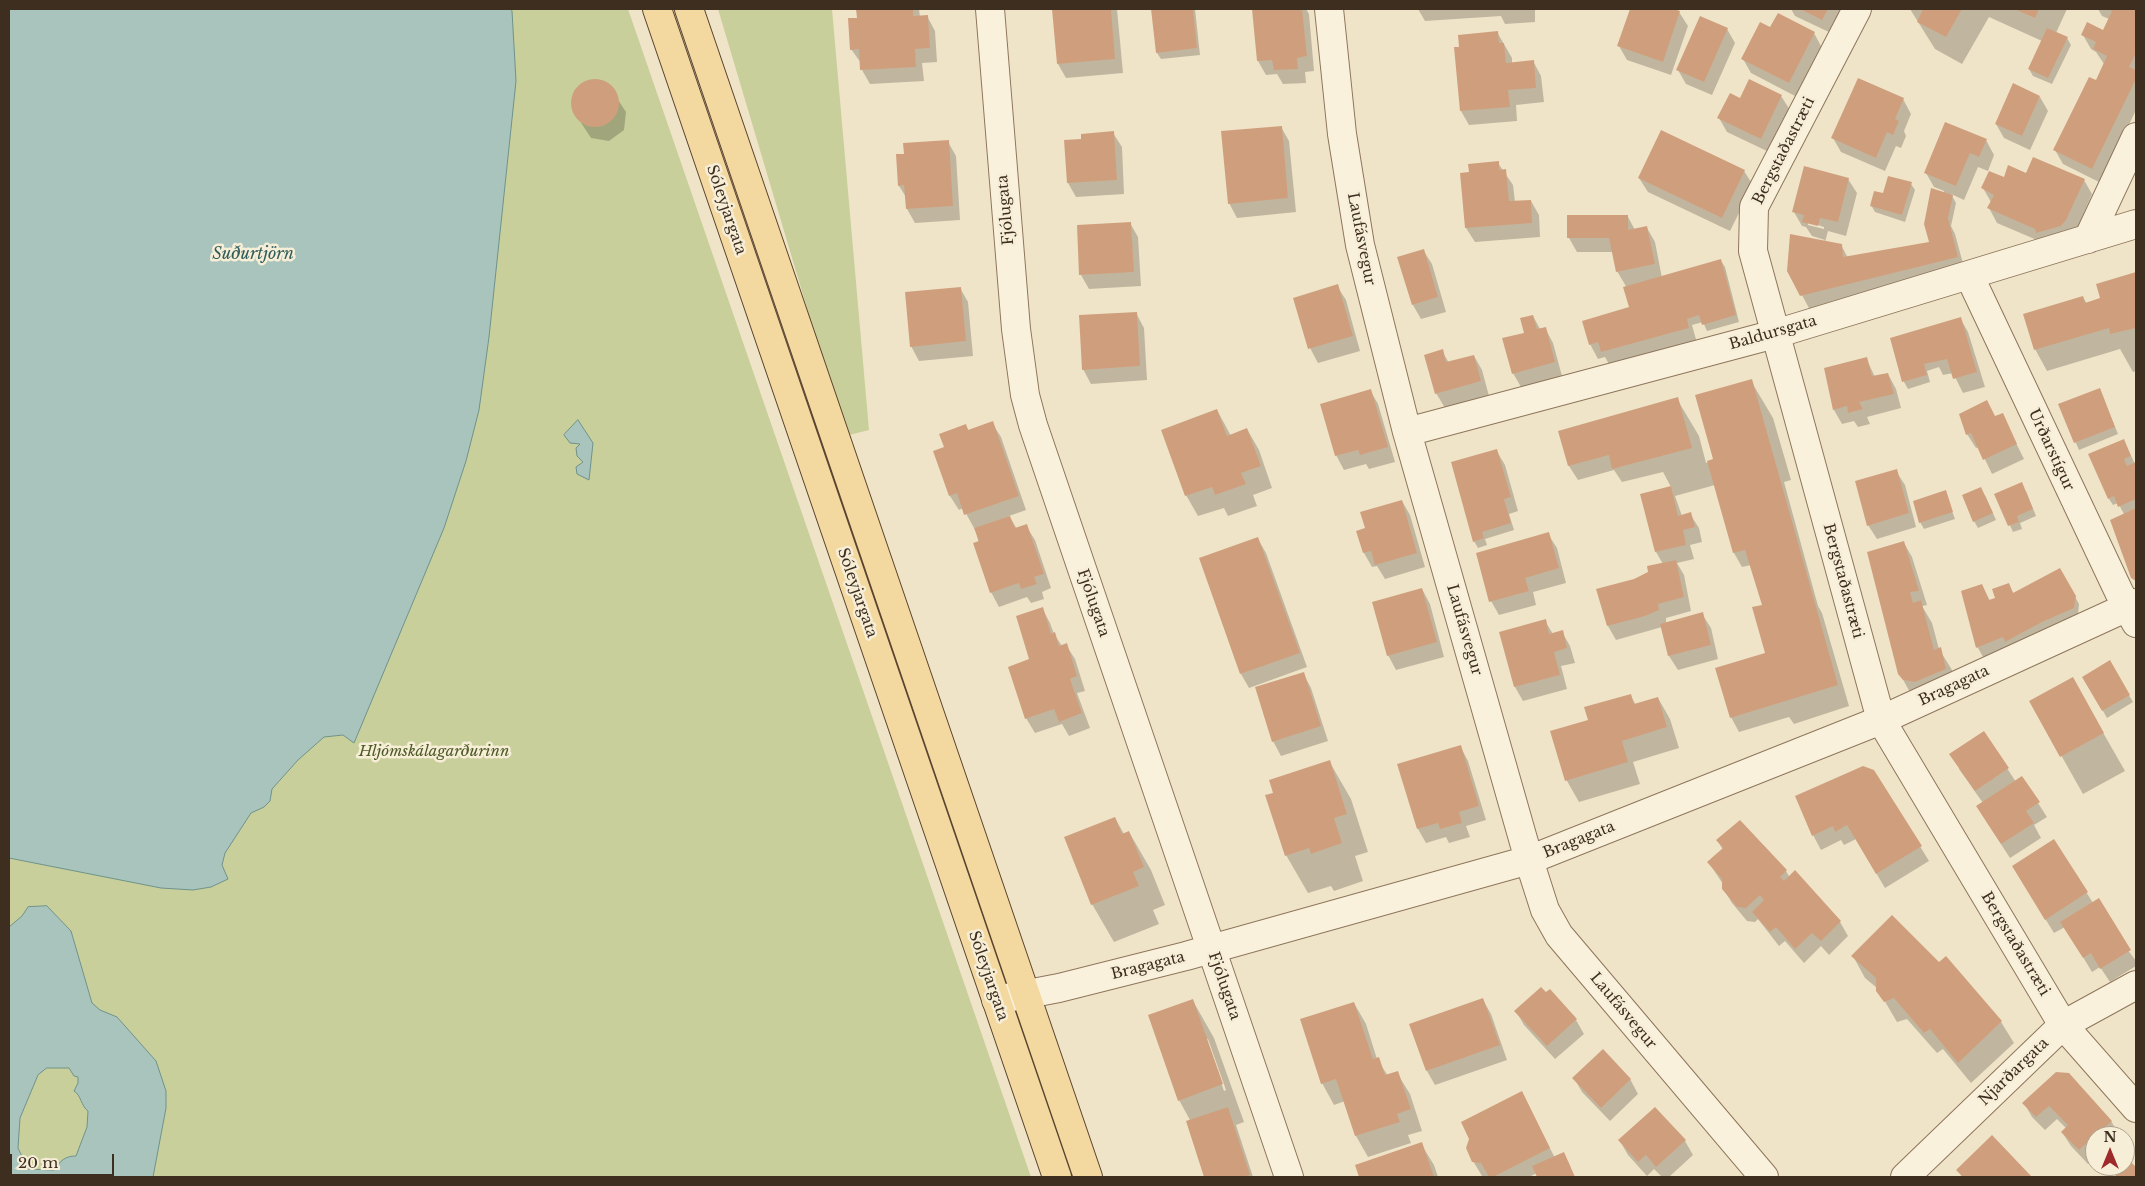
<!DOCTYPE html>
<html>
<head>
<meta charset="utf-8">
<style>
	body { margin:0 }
	#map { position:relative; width:2145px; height:1186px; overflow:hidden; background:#f0e4c8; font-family:"Libre Baskerville",serif }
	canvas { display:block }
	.frame { position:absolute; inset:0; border:10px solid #3d2e20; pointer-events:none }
	.north { position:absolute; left:2085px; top:1126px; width:50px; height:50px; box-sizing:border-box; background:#f7eed8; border:1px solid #ada18e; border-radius:50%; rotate:0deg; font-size:14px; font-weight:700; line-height:20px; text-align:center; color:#3d2e20 }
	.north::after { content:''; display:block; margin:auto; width:18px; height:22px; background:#9e2a2b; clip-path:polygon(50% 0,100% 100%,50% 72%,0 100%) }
	.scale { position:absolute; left:10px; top:1154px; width:104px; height:22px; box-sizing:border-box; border:2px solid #3d2e20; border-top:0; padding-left:6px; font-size:15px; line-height:18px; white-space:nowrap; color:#3d2e20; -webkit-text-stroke:4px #f7eed8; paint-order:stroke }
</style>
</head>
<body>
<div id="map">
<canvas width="2145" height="1186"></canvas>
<div class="frame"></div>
<div class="north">N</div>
<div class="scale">20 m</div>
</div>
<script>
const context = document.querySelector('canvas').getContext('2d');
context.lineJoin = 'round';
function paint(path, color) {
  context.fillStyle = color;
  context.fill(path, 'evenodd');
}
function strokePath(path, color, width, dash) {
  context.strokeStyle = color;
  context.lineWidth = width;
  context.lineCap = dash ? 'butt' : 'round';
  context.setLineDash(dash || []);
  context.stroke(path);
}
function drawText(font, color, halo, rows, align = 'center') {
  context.font = font + ' "Libre Baskerville",serif';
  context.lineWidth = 5;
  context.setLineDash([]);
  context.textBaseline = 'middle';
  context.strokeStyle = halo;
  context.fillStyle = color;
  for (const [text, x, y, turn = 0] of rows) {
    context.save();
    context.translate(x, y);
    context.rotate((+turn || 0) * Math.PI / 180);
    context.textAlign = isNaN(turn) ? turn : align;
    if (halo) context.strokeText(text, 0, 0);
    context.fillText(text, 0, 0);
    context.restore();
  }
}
paint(new Path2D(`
	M9,9H628L1031,1177H9Z
	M718,9H832L869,430L845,436Z`), '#c9cf9b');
const water = new Path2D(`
	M9,9H511L512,11L516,81L489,337L479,410L466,461L444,528L354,743L343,735L324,737L298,760L272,789L270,801L264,807L251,813L225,853L222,865L228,879L211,887L193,890L161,888L9,858Z
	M578,420L593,443L589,480L577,474L576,467L583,462L577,456L576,448L580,444L570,443L564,435Z
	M47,906L71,931L92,1003L100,1010L117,1017L156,1061L166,1091V1108L153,1177H9V927L22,916L28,907ZM47,1068H69L74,1076L78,1077V1083L74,1091C81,1095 81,1106 88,1111L87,1127L76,1156C65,1156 60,1161 54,1170L28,1169L18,1148L20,1118L38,1075Z`);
paint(water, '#a9c4bc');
strokePath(water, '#6f938a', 1);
paint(new Path2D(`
	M858,9H919L920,17L927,16L935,31L937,62L922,63L924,81L870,84L862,70L861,63L851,49L858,19Z
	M1053,9H1117L1123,73L1066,78L1058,64Z
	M1152,9H1195L1200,55L1161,59L1157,53Z
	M1253,9H1306L1309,14L1314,71L1305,72L1306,83L1283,84L1277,74L1266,75L1258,61Z
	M1418,9H1535V22L1505,24L1501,16L1425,21Z
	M1631,9H1670L1679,12L1688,26L1671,75L1627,60L1619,46Z
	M1791,9H1843L1831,33L1795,16Z
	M1910,9H2067L2056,33L2067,38L2071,45L2052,84L2033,76L2029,69L2042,41L1989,17L1962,64L1935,49Z
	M2098,9H2136V110L2101,183L2063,164L2055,150L2096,82L2104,64L2096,52L2091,49L2083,35L2103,32L2109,19L2102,16Z
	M1727,29L1735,43L1712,95L1686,84L1678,70Z
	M1771,29L1814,33L1822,48L1797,97L1751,73L1743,59Z
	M1497,32L1512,58V63L1533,61L1541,76L1544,102L1516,105L1517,121L1469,125L1461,111Z
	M589,80L607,83L626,112L624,130L609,141L591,138L572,109L574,91Z
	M1781,96L1790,110L1769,152L1727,132L1719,118L1740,100Z
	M2040,97L2048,111L2030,150L2004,138L1996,124Z
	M1903,99L1911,114L1904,131L1906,136L1901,148L1896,146L1885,171L1841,152L1833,138Z
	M1281,127L1289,141L1296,212L1237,218L1229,203Z
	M1113,133L1122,147L1124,194L1076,197L1068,183L1083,140Z
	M1986,140L1994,155L1988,171L1978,167L1964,200L1951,194L1956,203L1951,226L1955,234L1965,271L1810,310L1789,271L1825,240L1812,236L1806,227L1802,226L1794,212L1848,179L1857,193L1846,236L1828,231L1825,242L1841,245L1848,258L1930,243L1944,191L1934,187L1926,173ZM1808,222L1824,227V229L1808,225Z
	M948,142L956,156L960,220L915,223L907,209L906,197L899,186L905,155Z
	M1498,163L1513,185L1515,202L1531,201L1539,215L1540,237L1475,242L1466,228Z
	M1744,171L1753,185L1730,231L1648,192L1639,178Z
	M2026,174L2084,180L2092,194L2074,235L2044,243L1997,223L1989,208L1991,202L1983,188L2005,178Z
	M1911,184L1915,190L1905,222L1875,212L1871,205L1884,195Z
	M1628,217L1635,230L1647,228L1655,242L1662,278L1721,261L1725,267L1739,322L1707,331L1703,322L1692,325L1697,343L1610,366L1605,357L1598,359L1590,344L1631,308L1627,288L1617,271L1613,252H1577L1569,238Z
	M1130,223L1138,237L1141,286L1089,289L1081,275Z
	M1423,250L1432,264L1446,312L1421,319L1413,305Z
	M2136,274V371L2133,372L2120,349L2047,371L2035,349L2083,297L2087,304L2102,299L2098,285Z
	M1337,286L1346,300L1360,351L1318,363L1310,348Z
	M960,288L968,302L973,356L919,361L911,346Z
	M1136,313L1144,328L1147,380L1091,384L1083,369Z
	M1533,316L1540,329L1545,328L1553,343L1562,376L1521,387L1513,373Z
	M1960,318L1968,332L1985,387L1963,393L1953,373L1943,375L1939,367L1927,371L1930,382L1908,389L1904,382L1892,339Z
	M1442,351L1449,363L1474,356L1482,370L1489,396L1445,408L1436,393Z
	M1866,358L1875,377L1888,374L1896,389L1901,408L1867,417L1870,424L1858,427L1854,421L1842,424L1834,410L1825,369Z
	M1751,381L1773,418L1791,480L1784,482L1818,606L1822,613L1849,706L1794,724L1789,717L1739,732L1731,717L1768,661L1763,606L1751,565L1742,567L1734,553L1715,485L1675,496L1682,516L1690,514L1699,528L1702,542L1690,545L1694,559L1677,563L1684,575L1691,611L1666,618V623L1702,614L1711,628L1718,659L1678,670L1669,656L1662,627L1616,640L1608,626L1598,590L1634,580L1663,564L1656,552L1642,495L1671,487L1663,472L1622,482L1614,470L1578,480L1569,466L1560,432L1677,399L1699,436L1706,463L1715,460Z
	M1370,390L1378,404L1395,462L1369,469L1366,464L1344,470L1336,455Z
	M2100,390L2118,434L2079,450L2059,404Z
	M1217,410L1231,436L1247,429L1259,450L1272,488L1253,495L1257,506L1228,516L1224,508L1198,516L1186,495Z
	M2002,415L2024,459L1992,474L1979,447L1976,448L1967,434Z
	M992,423L1001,437L1026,510L1009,516L1017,529L1026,526L1035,540L1051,588L1042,592L1044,599L1031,603L1027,597L999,607L991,592L975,528H974L963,508L959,510L950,496L935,452L946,448L966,426L969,431Z
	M2127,447L2135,464L2136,463V579L2134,577V580L2124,514L2118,503L2113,505L2109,499Z
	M1496,450L1505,465L1518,511L1509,514L1514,530L1485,539L1487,545L1478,548L1474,541Z
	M1896,471L1905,485L1916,527L1877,539L1868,525Z
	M2026,491L2036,516L2020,523L2022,529L2013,532L1996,495Z
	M1945,492L1955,519L1924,529L1920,522Z
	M1985,495L1996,520L1978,528L1974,521Z
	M1402,501L1410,515L1425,567L1385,579L1377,566L1372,567L1364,553L1367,529Z
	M1548,534L1557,548L1566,583L1533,592L1536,605L1499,615L1491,601Z
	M1258,539L1266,553L1307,667L1249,688L1241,674Z
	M1904,543L1912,557L1927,605L1922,606L1932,623L1939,649L1952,670L1958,690L1912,696L1900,674Z
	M2060,570L2079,604L2078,615L2046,629L2049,637L1986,662L1978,648L1962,591L1982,585L1990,601L1997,598L2008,584L2014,594Z
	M1422,589L1430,604L1444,657L1396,670L1388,655Z
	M1042,608L1050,623L1054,634L1062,646L1066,645L1075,659L1085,691L1077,693L1090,728L1069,736L1062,724L1035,733L1026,718L1031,660Z
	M1545,621L1553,634L1562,632L1570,646L1575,663L1561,666L1567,689L1523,701L1515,687L1501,633Z
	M2109,662L2133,702L2107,718L2084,677Z
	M1303,673L1311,688L1328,741L1281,756L1273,741Z
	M1630,695L1636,705L1658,698L1670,719L1679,748L1633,762L1640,784L1579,802L1567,781L1552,732L1590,720Z
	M2031,702L2093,715L2125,771L2083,794Z
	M1984,733L2016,782L2022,778L2047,817L2034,825L2041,838L2010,858L1986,821L1983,803L1959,769Z
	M1460,746L1468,761L1486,820L1466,826L1470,837L1449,843L1446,837L1426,843L1418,829L1399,765Z
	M1329,761L1351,799L1368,852L1355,856L1363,881L1334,891L1331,886L1308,893L1286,855L1275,793Z
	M1874,771L1929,861L1885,888L1856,839L1844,845L1841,840L1821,850L1813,835Z
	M1115,818L1124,834L1129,832L1151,870L1165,905L1153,910L1159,924L1114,942L1092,904Z
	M1718,841L1786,871L1790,878L1840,922L1848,936L1829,955L1821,946L1804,963L1785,941L1779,946L1758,919L1755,922L1747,921L1732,903L1723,888V884L1709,863L1723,850Z
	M2054,841L2093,903L2136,961V966L2110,982L2100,967L2092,972L2065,927L2054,933L2022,881Z
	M1853,956L1939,964L1946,958L2001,1022L2014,1043L1971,1083L1943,1049L1937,1053L1907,1019L1897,1022L1877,988L1865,978Z
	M1483,1000L1491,1014L1507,1060L1435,1085L1427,1071Z
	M1193,1001L1214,1038L1244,1122L1236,1125L1253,1177H1205L1187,1122L1190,1120L1179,1100ZM1206,1039H1208L1226,1090L1224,1091Z
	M1354,1003L1366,1024L1377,1059L1388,1076L1397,1073L1410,1094L1422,1131L1408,1135L1411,1143L1368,1157L1356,1136L1345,1101L1334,1105L1322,1083Z
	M1516,1011L1576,1020L1584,1034L1555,1059L1524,1025Z
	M2056,1074L2111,1121L2120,1136H2095V1158L2088,1164L2071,1146L2062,1132L2066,1128L2057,1119L2045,1130L2032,1117L2024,1103Z
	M1574,1078L1630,1079L1638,1094L1610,1121L1582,1092Z
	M1529,1107L1555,1158L1568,1161L1574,1177H1539L1537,1173L1529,1177L1482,1176L1473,1161Z
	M1992,1137L2030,1177H1962L1958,1170Z
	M1620,1141H1685L1693,1155L1669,1177H1662L1654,1169L1647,1176L1628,1155Z
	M1421,1144L1434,1165L1438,1177H1361L1357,1166Z`), '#0003');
paint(new Path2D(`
	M856,9H913V16L928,15L930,48L915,49L916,67L860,70L859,49L850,50L848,18H857Z
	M1052,9H1111L1115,59L1057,64Z
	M1151,9H1193L1197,48L1156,53Z
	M1252,9H1302L1307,56L1297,58L1298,69L1274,70L1272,60L1257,61Z
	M1630,9H1674L1680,11L1663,62L1617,46Z
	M1800,9H1828L1822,20Z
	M1923,9H1962L1946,37L1917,22Z
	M2014,9H2039L2035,18Z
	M2107,9H2136V53L2129,67L2136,70V79L2092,169L2053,150L2089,77L2096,80L2107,56L2093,49L2096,42L2081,35L2087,22L2103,30L2112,11Z
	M1778,13L1815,32L1789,83L1741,59L1760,22L1770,27Z
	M1700,16L1728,28L1704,82L1676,70Z
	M2047,28L2068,37L2048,78L2028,69Z
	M1498,31L1499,43H1504L1506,63L1534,60L1536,88L1508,90L1510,107L1460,111L1454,47H1459L1458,35Z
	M1858,78L1904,98L1895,119L1899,121L1893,135L1887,132L1876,158L1831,138Z
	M1749,79L1782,95L1761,139L1717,118L1730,93L1740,98Z
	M571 103a24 24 0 1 1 48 0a24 24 0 1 1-48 0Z
	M2013,83L2040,96L2022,136L1995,124Z
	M1945,122L1987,139L1979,157L1970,153L1956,186L1924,173Z
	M1282,126L1288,198L1228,204L1221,131Z
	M1661,130L1745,170L1722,218L1638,178Z
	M1114,131L1117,180L1067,183L1064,140L1081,139V134Z
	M949,140L953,206L906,209L904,185L898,186L896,154H904L903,143Z
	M2033,157L2085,179L2066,220L2061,226L2036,233L2035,229L1987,208L1994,195L1981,188L1989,171L2004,177L2008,165L2026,173Z
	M1499,161V170L1506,169L1509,201L1531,200L1532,223L1465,228L1460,173L1469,172L1468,164Z
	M1804,166L1849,178L1838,222L1820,218L1818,226L1802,222L1804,215L1792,212Z
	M1888,176L1912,182L1902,215L1870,206L1874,191L1883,193Z
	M1931,188L1953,195L1948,218L1958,257L1800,296L1787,271L1790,234L1842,244L1843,257L1929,242L1924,224Z
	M1567,215H1628V230L1647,226L1655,264L1616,272L1609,238H1567Z
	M1131,222L1134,272L1079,275L1077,225Z
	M1424,249L1438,297L1412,305L1397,257Z
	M1721,259L1736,315L1702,325L1699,315L1687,319L1689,328L1601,352L1598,342L1589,345L1582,321L1629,307L1623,287Z
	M2136,272V328L2110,334L2109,328L2034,350L2023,314L2083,296L2085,303L2100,298L2096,284Z
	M1338,284L1353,336L1308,349L1293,298Z
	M961,287L966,341L910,347L905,292Z
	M1137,312L1140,366L1082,370L1079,315Z
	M1533,315L1537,329L1546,327L1555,362L1512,374L1502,338L1524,333L1520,318Z
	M1961,317L1977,372L1953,379L1947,359L1924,364L1927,375L1902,382L1890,338Z
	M1443,349L1446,362L1474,355L1481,381L1435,394L1424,355Z
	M1867,357L1872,376L1888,373L1894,394L1859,402L1863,409L1848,413L1847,406L1833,410L1824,368Z
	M1752,379L1838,685L1730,718L1715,668L1765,653L1752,607L1762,605L1745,550L1733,553L1707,461L1713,459L1695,395Z
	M2100,388L2115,427L2074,443L2058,404Z
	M1371,389L1388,447L1360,455L1358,450L1335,456L1320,404Z
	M1678,397L1692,448L1612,469L1609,455L1568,466L1558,431Z
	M1987,400L1995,416L2003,413L2017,444L1983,460L1971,433L1966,435L1959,414Z
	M1217,409L1227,436L1247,428L1261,466L1241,473L1246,484L1215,495L1212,487L1185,496L1161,430Z
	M993,421L1019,496L964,515L957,493L949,496L933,451L944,447L939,434L966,424L968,430Z
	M2124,439L2131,456L2124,459L2127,466L2136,462V499L2118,507L2114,496L2108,499L2088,454Z
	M1497,449L1511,497L1504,499L1511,523L1482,532L1484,538L1473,542L1451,462Z
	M1897,469L1909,513L1867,526L1855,481Z
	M2022,482L2033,509L2017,516L2019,522L2008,526L1994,494Z
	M1671,486L1678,516L1691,512L1695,527L1683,530L1686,545L1655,552L1640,494Z
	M1981,487L1993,513L1973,522L1962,495Z
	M1946,490L1953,512L1919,523L1913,501Z
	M1402,500L1417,553L1375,565L1371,551L1363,553L1356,531L1365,528L1360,512Z
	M2136,508V581L2131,578L2110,520Z
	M1010,516L1015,528L1027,524L1044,574L1034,577L1037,584L1021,589L1019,583L990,593L973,543L979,541L974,528Z
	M1549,532L1559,568L1525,578L1529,591L1489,602L1476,553Z
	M1258,537L1300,653L1240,674L1199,558Z
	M1904,541L1919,591L1910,592L1913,603L1921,600L1934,650L1941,647L1946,669L1915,682L1903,680L1898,674L1867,552Z
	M1676,560L1684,597L1658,604L1659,610L1645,616L1607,626L1596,589L1634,579L1648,572L1647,566Z
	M2060,568L2076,596L2074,608L2042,622L2005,642L2003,637L1976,648L1961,591L1982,584L1989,600L1995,598L1992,589L2009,583L2013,593Z
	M1422,588L1437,642L1387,656L1372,602Z
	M1043,607L1051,634L1055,632L1059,646L1067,643L1077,676L1070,679L1082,713L1059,722L1054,709L1025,719L1008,667L1029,659L1016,616Z
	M1703,612L1711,645L1668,656L1660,624Z
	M1546,619L1549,634L1563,630L1567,648L1554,652L1560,675L1514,687L1499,632Z
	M2110,660L2130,695L2102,711L2082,677Z
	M1304,672L1321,726L1272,742L1255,687Z
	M2073,677L2104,733L2060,757L2029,701Z
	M1631,694L1634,704L1658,697L1667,727L1622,741L1628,762L1565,781L1550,731L1588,720L1584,707Z
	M1984,731L2009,768L1975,791L1949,754Z
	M1461,745L1479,806L1459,812L1462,823L1440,829L1438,823L1417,829L1397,764Z
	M1330,760L1347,814L1334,818L1342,843L1311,854L1309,848L1285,856L1265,795L1273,793L1269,780Z
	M1863,766L1874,770L1922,846L1876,874L1847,825L1835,832L1833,826L1812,836L1795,796Z
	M2022,776L2040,802L2026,811L2034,823L2001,844L1976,806Z
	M1115,817L1122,834L1129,831L1144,867L1133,872L1139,886L1091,905L1064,837Z
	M1740,820L1787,870L1780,877L1784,881L1795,870L1841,921L1821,941L1812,933L1795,949L1776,927L1770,932L1752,912L1764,900L1760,895L1746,908L1737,907L1722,889V879L1707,862L1723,848L1716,840Z
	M2054,839L2088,892L2045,920L2012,866Z
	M2099,898L2131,950L2100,969L2091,953L2083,958L2060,922Z
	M1892,915L1939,962L1946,956L2002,1021L1958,1063L1930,1029L1924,1033L1894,998L1884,1002L1876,991V978L1851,956Z
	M1541,987L1546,992L1550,989L1577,1019L1547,1046L1514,1011Z
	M1483,998L1500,1045L1426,1071L1409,1024Z
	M1193,999L1223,1084L1178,1101L1148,1015Z
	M1354,1002L1373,1059L1379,1057L1385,1075L1398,1071L1411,1109L1397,1114L1400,1122L1355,1136L1336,1079L1321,1084L1300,1019Z
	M1603,1049L1631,1079L1601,1108L1572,1078Z
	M2056,1072L2069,1073L2112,1121L2079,1150L2061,1132L2068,1125L2049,1106L2036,1117L2022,1103Z
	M1522,1091L1550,1148L1493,1177H1489L1481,1163L1472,1162L1466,1148L1469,1139L1461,1122Z
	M1228,1107L1250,1175L1243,1177H1204L1186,1121Z
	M1655,1107L1686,1140L1656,1167L1646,1155L1638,1162L1618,1140Z
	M1992,1135L2032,1177H1963L1956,1170Z
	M1422,1142L1434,1177H1359L1355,1165Z
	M1564,1152L1575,1177H1537L1532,1166Z
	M2131,1162L2136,1167V1177H2114Z`), '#cf9f7d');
const minor = new Path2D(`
	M990,9L1016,329L1025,395L1033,425L1289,1177
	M1329,9L1342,134L1360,245L1407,432L1529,860L1545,910L1559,935L1764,1177
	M1857,9L1754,207L1753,251L1881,720L2063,1025L2136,1108
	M2088,239L2136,137
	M1969,275L2119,592L2136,623
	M1407,432L1775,334L2136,224
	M996,1000L1059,988L1186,956L1529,860L1881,720L2136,603
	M1905,1177L2063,1025L2136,985`);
const major = new Path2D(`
	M657,9L1057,1177
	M689,9L1088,1177`);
strokePath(minor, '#8d765c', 30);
strokePath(major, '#5b4430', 30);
strokePath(minor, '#faf1dc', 28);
strokePath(major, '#f3d9a0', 28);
drawText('15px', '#3d2e20', '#f7eed8', [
	["Bergstaðastræti",1784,151,-63],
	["Sóleyjargata",726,210,71],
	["Fjólugata",1006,210,-95],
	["Laufásvegur",1361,239,79],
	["Baldursgata",1773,333,-16],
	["Urðarstígur",2051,450,65],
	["Bergstaðastræti",1843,581,75],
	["Sóleyjargata",857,593,71],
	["Fjólugata",1093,603,71],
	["Laufásvegur",1464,630,74],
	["Bragagata",1954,686,-25],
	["Bragagata",1579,840,-22],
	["Bergstaðastræti",2015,944,59],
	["Bragagata",1148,966,-14],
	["Sóleyjargata",988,976,71],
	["Fjólugata",1224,986,71],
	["Laufásvegur",1623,1011,50],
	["Njarðargata",2014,1072,-44]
]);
drawText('italic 15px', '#4d5a26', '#f7eed8', [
	["Hljómskálagarðurinn",434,752]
]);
drawText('italic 16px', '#2f5d5a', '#f7eed8', [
	["Suðurtjörn",253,254]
]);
</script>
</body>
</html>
